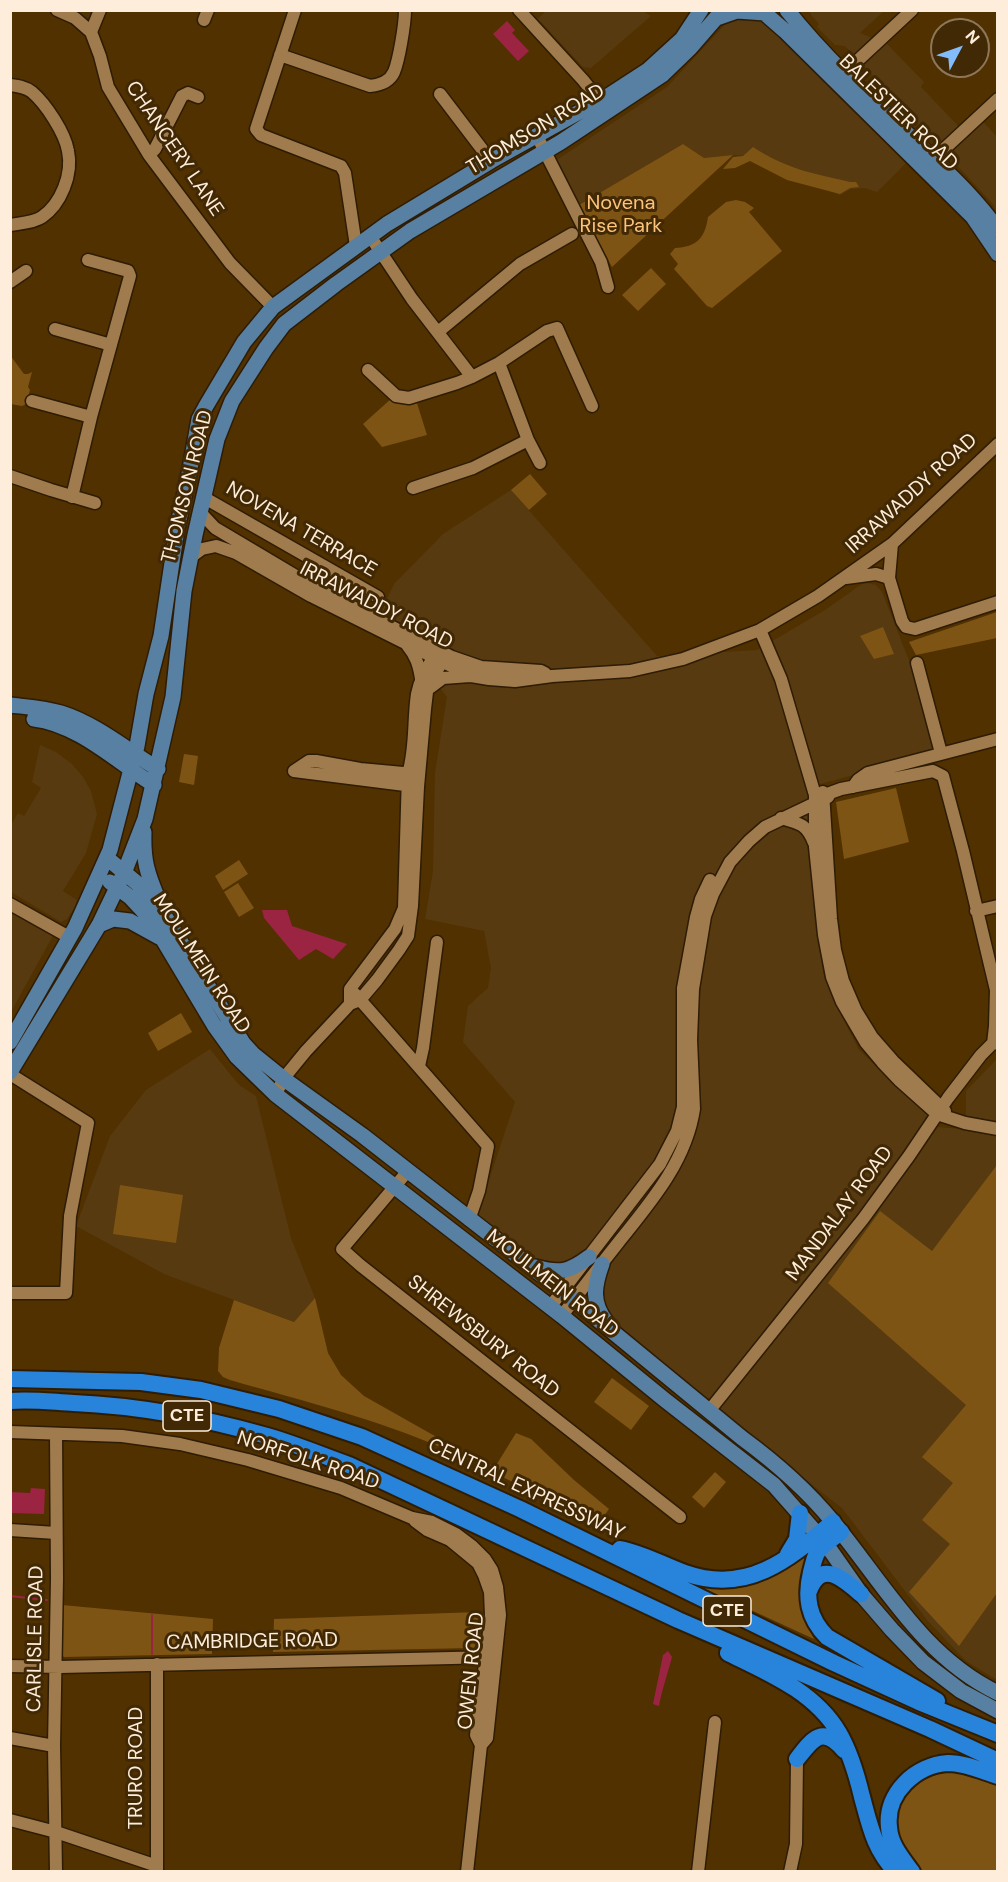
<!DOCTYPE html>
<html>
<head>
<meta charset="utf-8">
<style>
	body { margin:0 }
	#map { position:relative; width:1008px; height:1882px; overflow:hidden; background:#513100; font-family:"DM Sans",sans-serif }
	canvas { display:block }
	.frame { position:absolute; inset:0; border:12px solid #fdedda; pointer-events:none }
	.north { position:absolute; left:930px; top:18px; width:60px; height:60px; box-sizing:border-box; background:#422905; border:2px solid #8d775a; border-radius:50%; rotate:49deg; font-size:16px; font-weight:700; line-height:24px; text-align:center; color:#fdedda }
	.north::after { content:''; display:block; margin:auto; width:21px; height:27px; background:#83bcfb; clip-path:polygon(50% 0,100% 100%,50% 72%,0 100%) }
</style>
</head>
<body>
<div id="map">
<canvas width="1008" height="1882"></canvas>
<div class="frame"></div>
<div class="north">N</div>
</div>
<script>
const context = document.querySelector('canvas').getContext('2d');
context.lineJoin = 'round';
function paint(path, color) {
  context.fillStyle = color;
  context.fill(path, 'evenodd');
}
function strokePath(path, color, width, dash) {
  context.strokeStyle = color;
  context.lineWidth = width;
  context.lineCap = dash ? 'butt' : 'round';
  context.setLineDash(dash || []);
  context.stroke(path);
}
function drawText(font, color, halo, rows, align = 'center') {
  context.font = font + ' "DM Sans",sans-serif';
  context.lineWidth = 6;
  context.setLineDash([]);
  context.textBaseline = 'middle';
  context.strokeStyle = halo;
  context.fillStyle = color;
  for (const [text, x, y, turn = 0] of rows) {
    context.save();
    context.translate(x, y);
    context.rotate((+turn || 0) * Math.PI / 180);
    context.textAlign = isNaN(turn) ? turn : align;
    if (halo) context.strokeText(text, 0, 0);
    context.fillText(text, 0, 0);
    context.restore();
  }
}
paint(new Path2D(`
	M546,11H643L651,16L591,68L583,67L538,19Z
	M810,11H884L860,33L887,44L924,82L921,87L964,132L980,118L997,137V212L992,203L940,147L845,46L835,45L817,27L819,24L811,15Z
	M743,14L768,23L909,160L877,192L865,188L851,189L840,195L792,177L751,156L733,155L704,158L683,144L579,205L555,161L667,87L732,17Z
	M511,490L657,656L757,650L825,610L862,584L869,583L876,585L882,592L931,716L932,754L809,787L823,972L832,997L859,1050L919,1106L938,1127L997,1132V1680L966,1661L927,1620L842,1508L704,1401L531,1254L476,1219L515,1102L463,1042L468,1006L488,988L491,968L484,931L425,919L433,871L435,773L447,697L381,611L394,584L443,534Z
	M40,745L56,752L72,764L83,777L91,791L97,814L86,853L63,891L77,900L75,907L67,919L61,922L11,892V825L18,813L24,816L41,788L32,782Z
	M11,902L56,930L11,1012Z
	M210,1049L239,1085L256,1096L291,1238L315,1298L294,1322L164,1274L76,1226L110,1136L146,1090Z
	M997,1059V1121L966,1116V1091Z`), '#573a10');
paint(new Path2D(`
	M683,144L704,158L733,155L612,267L579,205Z
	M753,147C787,169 811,173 850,182H856L859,187L850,188L840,194L787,180L750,161L735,168L723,169L733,157L743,156Z
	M736,200L745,202L754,208L749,212L782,251L712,308L707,306L674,269L678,264L670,254L675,248C697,247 705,238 708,217L726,202Z
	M651,268L666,284L638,311L622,295Z
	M10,355L24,374H28L32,372L28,387L30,390L26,404L22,406L11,404Z
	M392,398L416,400L427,435L382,447L363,424Z
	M530,474L547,494L529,510L511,490Z
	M997,612V638L916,655L909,642Z
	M883,627L894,654L874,659L860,636Z
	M184,754L198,756L194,785L179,782Z
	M896,788L909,842L844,859L836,802Z
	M239,860L248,874L223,890L215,876Z
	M238,883L254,908L239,917L224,892Z
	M181,1013L192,1032L158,1051L148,1033Z
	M997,1165V1593L959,1646L909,1592L950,1544L922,1520L953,1483L922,1457L966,1405L828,1283L880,1211L932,1251Z
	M120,1185L183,1195L176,1243L113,1234Z
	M315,1298L328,1353L341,1375L364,1396L449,1444L495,1467L516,1433L531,1439L574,1480L609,1509L599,1523C547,1501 498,1473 447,1450C377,1419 303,1401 230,1380L223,1377L218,1371L219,1348L234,1300L294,1322Z
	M612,1378L649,1406L631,1430L594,1402Z
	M715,1472L726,1482L704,1508L692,1497Z
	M811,1547C803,1586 796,1600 814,1639L690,1582C701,1584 712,1588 723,1588C757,1591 786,1566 811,1547Z
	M62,1605L213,1619L212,1654L64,1657L61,1654Z
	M479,1612L478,1638L474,1648L273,1652L274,1619Z
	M965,1771L997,1781V1871H921L900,1847L896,1822L901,1802L912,1787L929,1776L951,1772Z`), '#7e5414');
paint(new Path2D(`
	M507,21L515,30L512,33L529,51L518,61L493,34Z
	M262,910H287L292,926L347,944L333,959L316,949L299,960L264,918Z
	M31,1488L45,1489L44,1514L11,1513V1492L30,1493Z
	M668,1651L672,1657C668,1673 662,1689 659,1706L653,1704L663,1655Z`), '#9b2442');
strokePath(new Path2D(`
	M10,1596L47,1600
	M152,1654V1615`), '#9b2442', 2);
const minor = new Path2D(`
	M57,10L75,18L91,32L100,56L108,87L149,155L230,263L273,307
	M295,10L256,129L261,135L341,166L345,173L356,246
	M519,10L583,80L599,100
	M204,20L208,10
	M91,32L100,10
	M280,55L370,86C380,85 390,81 394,72C399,60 405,24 405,10
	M849,77L850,71L854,64L912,10
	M10,85C18,86 26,87 32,92C46,104 65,133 68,151C73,174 61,204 42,217C33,223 21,223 10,225
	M440,94L491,161
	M537,136L601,262L608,287
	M149,155L155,149L182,96L188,93L198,97
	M928,164L998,99
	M370,236L412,299L472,377
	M10,282L26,271
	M55,329L111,345
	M438,332L520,264L572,234
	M499,363L528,440L540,463
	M368,370L396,396L409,398L457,383L472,377L499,363L547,331L557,328L592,406
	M32,401L91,417
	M10,476L51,490L95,503
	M413,488L473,468L528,440
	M72,497L91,417L130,276L128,271L88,260
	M203,497L378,597
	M200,512L215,528L321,591L452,657L481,667L541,671L545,673
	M892,544L889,578L902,621L906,627L915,629L998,602
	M191,557L202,549L216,546L236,553L311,596L471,676L489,679L515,681L552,676L630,671L683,659L760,630L818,596L892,544L998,444
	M846,578L876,574L889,578
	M760,630L781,679L815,795V847L824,935L832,977L842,1002L866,1043L882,1062L900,1081L937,1114L965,1123L998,1129
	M407,645C416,656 419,665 421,679
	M917,663L941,753
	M431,687L443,678L470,676
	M294,771L309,761H316L360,769L414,774
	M294,771L413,786
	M853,787L858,780L868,773L998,739
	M823,792L831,919L835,950L843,981L856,1011L872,1037L893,1061L945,1111
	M781,818C799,823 807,824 814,843
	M10,904L69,937
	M976,911L998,906
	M355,994L488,1146L479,1191L469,1220
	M350,1004V989L395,929L404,908L408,774C416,748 413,721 417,694C420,678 429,665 437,651
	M419,1066L423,1048L437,942
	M10,1074L88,1123L70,1216L66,1293H10
	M275,1094L288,1073L306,1051L350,1004L360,1000L377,980L399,950L408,936L412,906L418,787L425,709L427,692L431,682L446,654
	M407,1172L342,1249L360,1265L680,1517
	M550,1307L660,1164L677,1131L683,1107V988L696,917L701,899L710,880
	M562,1316C580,1291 599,1267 618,1243C650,1203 686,1162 694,1109L691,1040L693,989L705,916L713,894L730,862L749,841L765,827L828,797L830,793L841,789L933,771L943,776L963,851L996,990L995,1026L993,1044
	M709,1411L863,1219L909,1156L948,1098L981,1055L998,1038
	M10,1432L122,1436L180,1444L248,1460L341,1488L412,1518L432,1522L456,1534L472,1546L485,1559L492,1570L497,1587L500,1615L487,1738L481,1745
	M56,1434L57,1579L54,1746L56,1872
	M415,1521L427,1530L450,1540L478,1563L484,1575L490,1592L491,1616L476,1735L481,1745L467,1872
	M10,1530L56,1533
	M10,1666L60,1667L495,1657
	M10,1738L54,1746
	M10,1820L56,1832L157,1866
	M157,1872V1664
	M698,1872L715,1722
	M790,1872L796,1844L797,1759`);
const major = new Path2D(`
	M761,10L785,31L973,217L998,254
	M787,10C825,58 871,100 916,142C945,170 975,197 998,230
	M717,18L737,11L765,13
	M10,705C27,707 45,708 61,713C96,724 127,750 158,769
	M34,719C78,724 117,762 154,785
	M144,832C143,860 147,873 158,899
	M107,858L138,884L166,918L243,1043L253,1054L284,1079L362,1135L574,1300L742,1438C776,1463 807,1490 833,1522C884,1584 923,1657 998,1693
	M110,882L130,897L144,912L162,938L214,1025L237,1057L275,1094L562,1316L665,1400L774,1485L826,1544L861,1594L892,1630L923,1662L961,1691L998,1711
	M99,925L113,919L130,921L159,937
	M10,1042L75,928L110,850L137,746L146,694L161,636L177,529L190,469L199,419L206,406L244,342L273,307L387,224L491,161L608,96L648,70L682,39L701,10
	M10,1072L99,925L124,873L145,819L173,697L184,591L195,535L217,439L232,401L266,348L284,324L336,284L410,231L561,142L662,75L690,48L723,10
	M602,1264C594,1286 591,1303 607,1323
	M535,1267C560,1274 569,1272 589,1257`);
const highway = new Path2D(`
	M10,1379L141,1382L201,1390L279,1409L362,1437L520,1509L834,1663L919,1702L998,1734
	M10,1401C31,1399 53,1402 74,1403C140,1406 204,1418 267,1436C295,1444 321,1455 349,1465L678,1620L930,1729L998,1761
	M841,1532C834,1538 825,1543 819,1550C814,1556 813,1565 811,1572C805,1597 808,1618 827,1637L937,1701
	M620,1549C642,1553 663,1565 685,1573C747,1595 788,1560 833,1522
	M788,1554L797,1539L800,1513
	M809,1591C822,1558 844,1580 861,1594
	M728,1653C769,1673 815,1692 839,1733C850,1752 857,1776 862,1797C870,1826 874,1849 896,1872
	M797,1759C813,1738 823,1725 844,1750
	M912,1872C902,1858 890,1845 889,1827C885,1793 916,1765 948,1763C965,1763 982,1771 998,1776`);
strokePath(minor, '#2e1c05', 15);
strokePath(major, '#2e1c05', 18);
strokePath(highway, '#2e1c05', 20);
strokePath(minor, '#9f7b4e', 12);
strokePath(major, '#5880a3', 15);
strokePath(highway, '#2883db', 16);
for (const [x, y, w] of [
	[187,1416,48],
	[727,1611,48]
]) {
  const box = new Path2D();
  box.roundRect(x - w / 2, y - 15, w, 30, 4.5);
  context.fillStyle = '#422905';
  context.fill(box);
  strokePath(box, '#fdedda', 1.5);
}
drawText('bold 18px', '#fdedda', null, [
	["CTE",187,1416],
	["CTE",727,1611]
]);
drawText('20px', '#fdedda', '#422905', [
	["BALESTIER ROAD",898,113,44],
	["THOMSON ROAD",536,130,-31],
	["CHANCERY LANE",174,149,56],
	["THOMSON ROAD",188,487,-76],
	["IRRAWADDY ROAD",912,494,-42],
	["NOVENA TERRACE",301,530,30],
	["IRRAWADDY ROAD",376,606,27],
	["MOULMEIN ROAD",201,964,57],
	["MANDALAY ROAD",840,1214,-53],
	["MOULMEIN ROAD",552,1284,38],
	["SHREWSBURY ROAD",483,1337,38],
	["NORFOLK ROAD",308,1461,18],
	["CENTRAL EXPRESSWAY",526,1490,25],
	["CARLISLE ROAD",36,1639,-89],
	["CAMBRIDGE ROAD",252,1642,-1],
	["OWEN ROAD",472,1671,-84],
	["TRURO ROAD",137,1768,-90]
]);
drawText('20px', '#fcc37b', '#422905', [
	["Novena",621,204],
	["Rise Park",621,227]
]);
</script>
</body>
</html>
